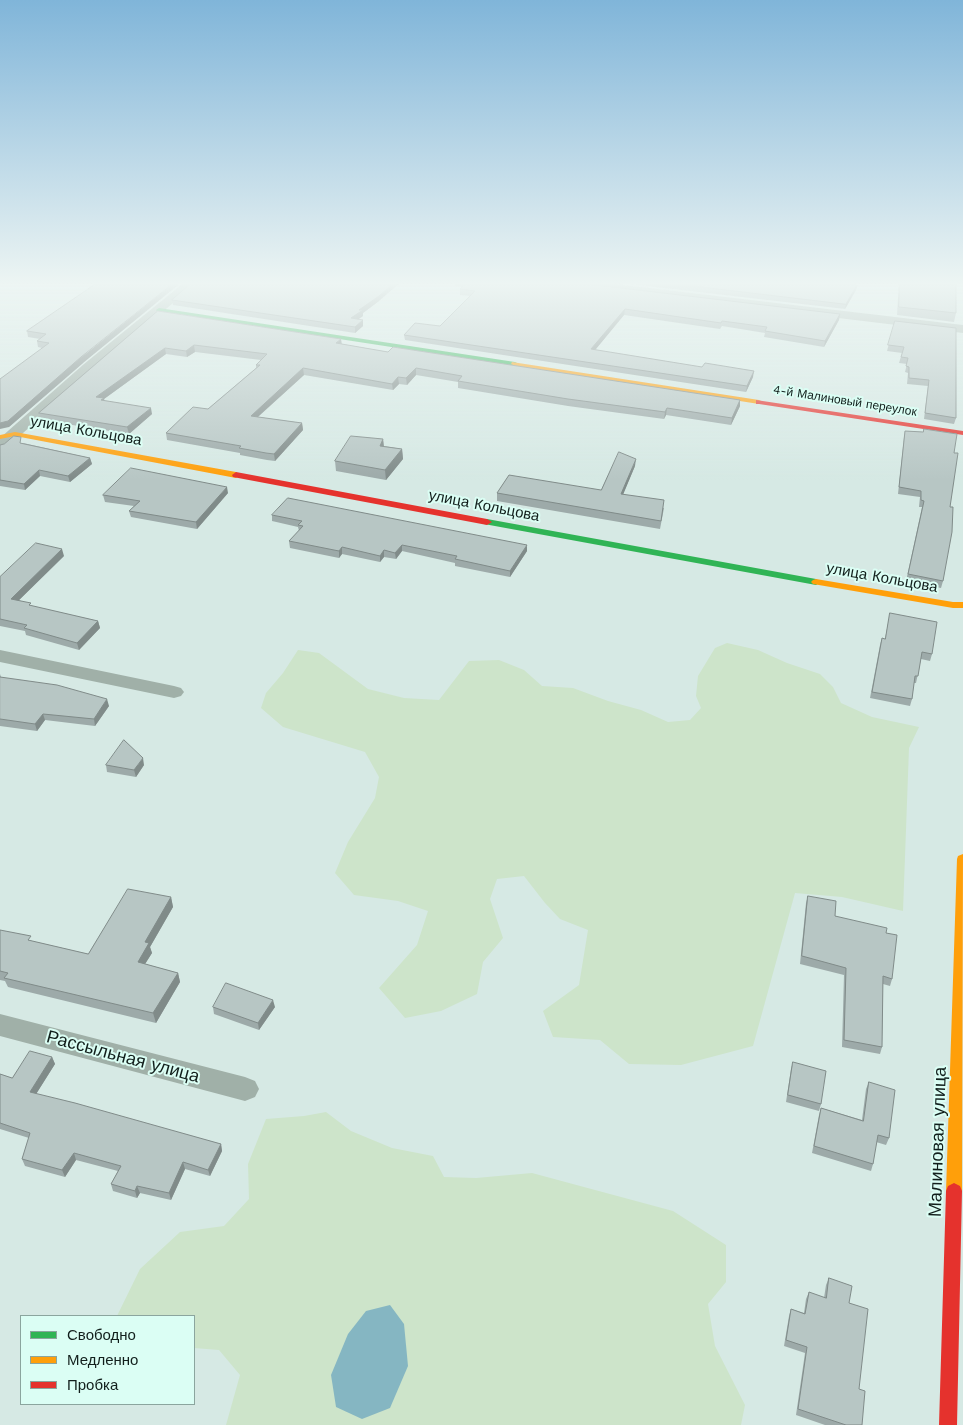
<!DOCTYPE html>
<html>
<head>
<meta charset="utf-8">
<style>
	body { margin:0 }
	#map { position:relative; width:963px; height:1425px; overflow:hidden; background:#d6e9e4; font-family:"Work Sans",sans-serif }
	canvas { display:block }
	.legend { position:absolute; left:20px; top:1315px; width:175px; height:90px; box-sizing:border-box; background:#dbfef4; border:1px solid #8ba59e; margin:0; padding:6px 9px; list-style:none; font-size:15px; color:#121f1c }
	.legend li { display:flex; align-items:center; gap:10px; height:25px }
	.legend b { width:25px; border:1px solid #8ba59e }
</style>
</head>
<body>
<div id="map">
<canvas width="963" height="1425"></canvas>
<ul class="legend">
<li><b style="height:6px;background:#30b455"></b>Свободно</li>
<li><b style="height:6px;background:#ff9f0a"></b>Медленно</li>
<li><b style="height:6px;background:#e5322d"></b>Пробка</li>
</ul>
</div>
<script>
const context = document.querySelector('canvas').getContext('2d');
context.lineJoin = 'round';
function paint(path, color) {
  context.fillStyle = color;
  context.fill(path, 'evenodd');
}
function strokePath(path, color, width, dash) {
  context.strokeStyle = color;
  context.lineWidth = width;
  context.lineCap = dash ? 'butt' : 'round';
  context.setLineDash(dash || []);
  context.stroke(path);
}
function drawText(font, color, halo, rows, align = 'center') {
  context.font = font + ' "Work Sans",sans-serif';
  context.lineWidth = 4;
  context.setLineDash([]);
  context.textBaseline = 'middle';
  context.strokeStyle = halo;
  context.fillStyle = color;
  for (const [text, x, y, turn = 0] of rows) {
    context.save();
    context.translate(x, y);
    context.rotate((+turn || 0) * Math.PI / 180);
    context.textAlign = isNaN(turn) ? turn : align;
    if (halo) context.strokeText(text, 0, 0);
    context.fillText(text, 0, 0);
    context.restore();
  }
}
paint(new Path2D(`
	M727,643L758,650L787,663L820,674L833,687L841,703L872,717L919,727L909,748L903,911L842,897L795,893L753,1046L681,1065L629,1064L600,1040L553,1037L543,1011L579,985L588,930L560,919L545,903L524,876L497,879L490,899L503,938L483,962L477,994L441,1011L405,1018L379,988L417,945L428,911L398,901L354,895L335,873L348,842L375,798L379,777L365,752L283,727L261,708L266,693L283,673L298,650L319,653L368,689L404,698L439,700L469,661L499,660L524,670L542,686L573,688L608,701L641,710L668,722L690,720L701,708L696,696L698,676L715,648Z
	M326,1112L351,1131L392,1148L433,1156L444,1177L476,1178L532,1173L673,1211L726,1245V1282L708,1304L715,1346L745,1405L741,1425H226L240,1375L219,1350L194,1348V1316H117L140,1269L180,1232L224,1226L249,1199L248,1164L266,1119L304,1116Z`), '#cde4ca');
paint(new Path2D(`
	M390,1305L404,1324L408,1366L390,1408L362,1419L336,1407L331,1375L348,1334L366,1311Z`), '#85b6c2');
paint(new Path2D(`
	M186,281H199L94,370L5,449L0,450V438L84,364Z
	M557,281H590L963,325V333L563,285Z
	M0,650L174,686L181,688L184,692L181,696L174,698L0,662Z
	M0,1014L245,1077L255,1081L259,1089L255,1097L245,1101L0,1036Z`), '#a0b0a8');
paint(new Path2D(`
	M159,308L515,362L519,364L515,366L157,311L156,310Z
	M487,519L816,579L821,582L816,585L484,524L482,522Z`), '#30b455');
paint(new Path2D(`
	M512,362L759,400L763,402L759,404L515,366L511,364Z
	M15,432L236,472L240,475L236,478L15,436L0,439V435Z
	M816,579L953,602H963V608H953L813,584L811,582L813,580Z
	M963,854L962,1191L960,1196L954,1199L948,1196L946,1191L957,859L958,856Z`), '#ff9f0a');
paint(new Path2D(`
	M756,400L963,431V435L759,404H756Z
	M236,472L487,519L492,522L487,525L233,477L232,475Z
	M954,1183L960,1186L962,1191L957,1425H939L946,1191L948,1186Z`), '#e5322d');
paint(new Path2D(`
	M100,281L83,363L9,427L42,348L38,347L37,341L40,339L28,337L27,331Z
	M455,281H562L840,314L839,320L824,347L764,337L765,333L722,326L720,329L624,315L595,350L753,377L746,392L405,340L404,335L440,326L470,296L460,295V289L462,287L455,286Z
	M604,281H838V282L857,285L856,290L845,309Z
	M899,281H956V313L954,322L897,315Z
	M172,300L379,301L363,313V316L358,319L363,320V326L355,333L173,305Z
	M158,311L342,344L388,352L740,400V406L731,425L666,415L664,419L568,406L458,388V382L416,375L407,385L399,384L393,390L304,375L258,417L302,423L303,430L275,461L267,460L240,455V453L167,440L166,433L208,409L256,368V365L261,360L195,352L187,357L166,354L104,399L105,401L152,414L129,434L41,420L39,413Z
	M895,321L956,418L954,424L924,419L928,386L907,384L908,373L905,372L907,364L899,363L902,353L887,351Z
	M924,429L954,453L943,581L941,588L906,581L922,507H919L920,497L898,494L904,437L905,431L923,432Z
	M383,439L384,446L402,449L403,459L386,480L336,471L335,461Z
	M23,443L90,458L92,464L70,482L40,476L25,490L0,486V445Z
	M635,466L623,494L664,508L660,529L497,501V493L601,490Z
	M228,493L197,529L131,517L129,511L134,506L105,502L103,495Z
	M272,515L527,551L510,577L455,566V563L402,551L396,559L384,557L380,562L342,554L339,558L290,548L289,541L299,531L298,527L272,521Z
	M64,556L19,600L32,606L98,621L100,628L79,650L26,635L25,631L0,626V577Z
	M890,613L932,654L930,661L921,659L916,683H914L912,699L910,706L870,698L880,645L882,638L885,639Z
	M0,674L1,677L109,706L95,726L45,720L37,731L0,726Z
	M106,765H144L136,777L107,772Z
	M808,896L835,916L886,933L892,979L890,986L883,984L882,1047L880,1054L842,1047L844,975L800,964L806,903Z
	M171,897L173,907L150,947L152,953L145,964L178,973L180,982L156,1023L8,987L5,981L0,980V930L32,941L88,954Z
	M213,1007H275L259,1030L214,1014Z
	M52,1057L55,1064L36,1094L221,1144L222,1151L210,1176L185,1169L171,1200L140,1193L137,1198L113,1191L111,1184L118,1171L76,1160L65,1177L25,1166L22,1159L29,1138L0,1129V1074L12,1078Z
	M793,1062L821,1104L819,1111L786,1102L791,1069Z
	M869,1082L889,1138L886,1145L876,1142L873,1164L871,1171L812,1153L819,1115L821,1108L862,1120L866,1089Z
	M829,1278L849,1303L859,1389L862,1425H825L796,1415L805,1353L784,1346L789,1316L791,1309L804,1313L806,1299L809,1292L824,1298L826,1285Z`), '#9daaa9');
paint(new Path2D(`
	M176,281H183L83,363L9,427L0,429V423Z
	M396,281H402L379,301L363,313V316L352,324L351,318L359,310Z
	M857,285L856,290L845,309L846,304Z
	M625,309L624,315L591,355V349Z
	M840,314L839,320L824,347L825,341Z
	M363,320V326L355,333V327Z
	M341,339L342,345L336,343Z
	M194,345L195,352L187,357L186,351Z
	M165,348L166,354L104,399L105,405L96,397Z
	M303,368L304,375L252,422L251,416Z
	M416,368V375L407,385L406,378Z
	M754,371L753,377L746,392L747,386Z
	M398,377L399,384L393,390L392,384Z
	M740,400V406L731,425L732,418Z
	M151,408L152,414L129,434L127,427Z
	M667,408L666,415L664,419L665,412Z
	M302,423L303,430L275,461L274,454Z
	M383,439L384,449L380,446Z
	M402,449L403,459L386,480L385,470Z
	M90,458L92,464L70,482L68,476Z
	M636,459L635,466L620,502L621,494Z
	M39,470L40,476L25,490L24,484Z
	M227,487L228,493L197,529L196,522Z
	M402,545V551L396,559L395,553Z
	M527,545V551L510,577V571Z
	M342,547V554L339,558V551Z
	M62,549L64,556L13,606L11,599Z
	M384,550V557L380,562V556Z
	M98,621L100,628L79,650L77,643Z
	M107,699L109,706L95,726L94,719Z
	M43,714L45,720L37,731L35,724Z
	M143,758L144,765L136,777L134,770Z
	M171,897L173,907L150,947L152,953L140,972L138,962L145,942Z
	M178,973L180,982L156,1023L153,1013Z
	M273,1000L275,1007L259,1030L258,1023Z
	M52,1057L55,1064L33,1099L30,1092Z
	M221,1144L222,1151L210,1176L208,1170Z
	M74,1153L76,1160L65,1177L62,1170Z
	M183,1162L185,1169L171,1200L169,1193Z
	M137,1186L140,1193L137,1198L135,1191Z`), '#808b89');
const building = new Path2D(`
	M100,281H176L81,357L8,421L0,423V379L49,343L37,341L46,334L27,331Z
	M194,281H396L379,296L359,310H363L351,318L363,320L355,327L172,300Z
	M459,281H562L840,314L825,341L765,331L767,327L722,321L721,323L625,309L591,349L702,367L705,363L754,371L747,386L404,335L415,323L440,326L475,291L460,289L467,282Z
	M651,281H838L837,282L857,285L846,304Z
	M900,281H956V313L899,307Z
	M158,311L341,339L336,343L388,352L393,347L740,400L732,418L667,408L665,412L568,399L458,381L462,376L416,368L406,378L398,377L392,384L303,368L251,416L302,423L274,454L266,453L239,448L241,446L166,433L193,407L208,409L260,365H256L267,354L194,345L186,351L165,348L96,397L104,398L101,400L151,408L127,427L39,413Z
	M895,321L956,328V418L925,413L929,380L909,378V367L906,366L908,358L901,357L904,347L888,345Z
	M924,429L957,434L954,453H958L950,507H953L952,532L943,581L908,574L924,501L921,500V491L899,487L905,431L923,432Z
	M14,436L21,437L20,443L90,458L68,476L39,470L24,484L0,480V445L4,444Z
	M351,436L383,439L380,446L402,449L385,470L335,461Z
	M619,452L636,459L621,494L664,500L661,521L497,493L509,475L601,490Z
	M131,468L227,487L196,522L129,511L140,501L103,495Z
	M288,498L527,545L510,571L455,559L457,556L402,545L395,553L384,550L380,556L342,547L339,551L289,541L303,526L298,525L302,521L272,515Z
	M36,543L62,549L11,599L31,603L29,605L98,621L77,643L24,628L27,625L0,619V577Z
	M890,613L937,622L932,654L922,652L918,676H915L912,699L872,692L882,638L885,639Z
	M0,677L57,685L107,699L94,719L43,714L35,724L0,719Z
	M124,740L143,758L134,770L106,765Z
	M128,889L171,897L145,942L149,943L138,962L178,973L153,1013L4,978L8,973L0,971V930L31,936L28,940L88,954Z
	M808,896L836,901L835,916L887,928L886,933L897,935L892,979L883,976L882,1047L844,1040L846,968L802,956Z
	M226,983L273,1000L258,1023L213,1007Z
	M30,1051L52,1057L30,1092L75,1103L221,1144L208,1170L183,1162L169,1193L137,1186L135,1191L111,1184L121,1166L74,1153L62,1170L22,1159L30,1133L0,1123V1074L12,1078Z
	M793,1062L826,1071L821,1104L788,1095Z
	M869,1082L895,1090L889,1138L878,1135L873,1164L814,1146L821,1108L863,1121Z
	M829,1278L852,1286L849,1303L868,1309L859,1389L865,1391L862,1425H846L798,1409L807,1347L786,1340L791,1309L805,1314L809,1292L826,1298Z`);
paint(building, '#b7c6c4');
strokePath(building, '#808b89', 1);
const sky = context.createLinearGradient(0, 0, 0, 480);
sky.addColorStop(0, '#80b5d9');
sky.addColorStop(0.59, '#edf5f3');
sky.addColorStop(1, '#edf5f300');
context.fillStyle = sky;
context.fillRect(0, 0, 963, 480);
drawText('12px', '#121f1c', '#dbfef4', [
	["4-й Малиновый переулок",845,401,9]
]);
drawText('15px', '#121f1c', '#dbfef4', [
	["улица Кольцова",86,431,10],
	["улица Кольцова",484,506,11],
	["улица Кольцова",882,578,10]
]);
drawText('18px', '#121f1c', '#dbfef4', [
	["Рассыльная улица",123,1057,15],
	["Малиновая улица",938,1142,-88]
]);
</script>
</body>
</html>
